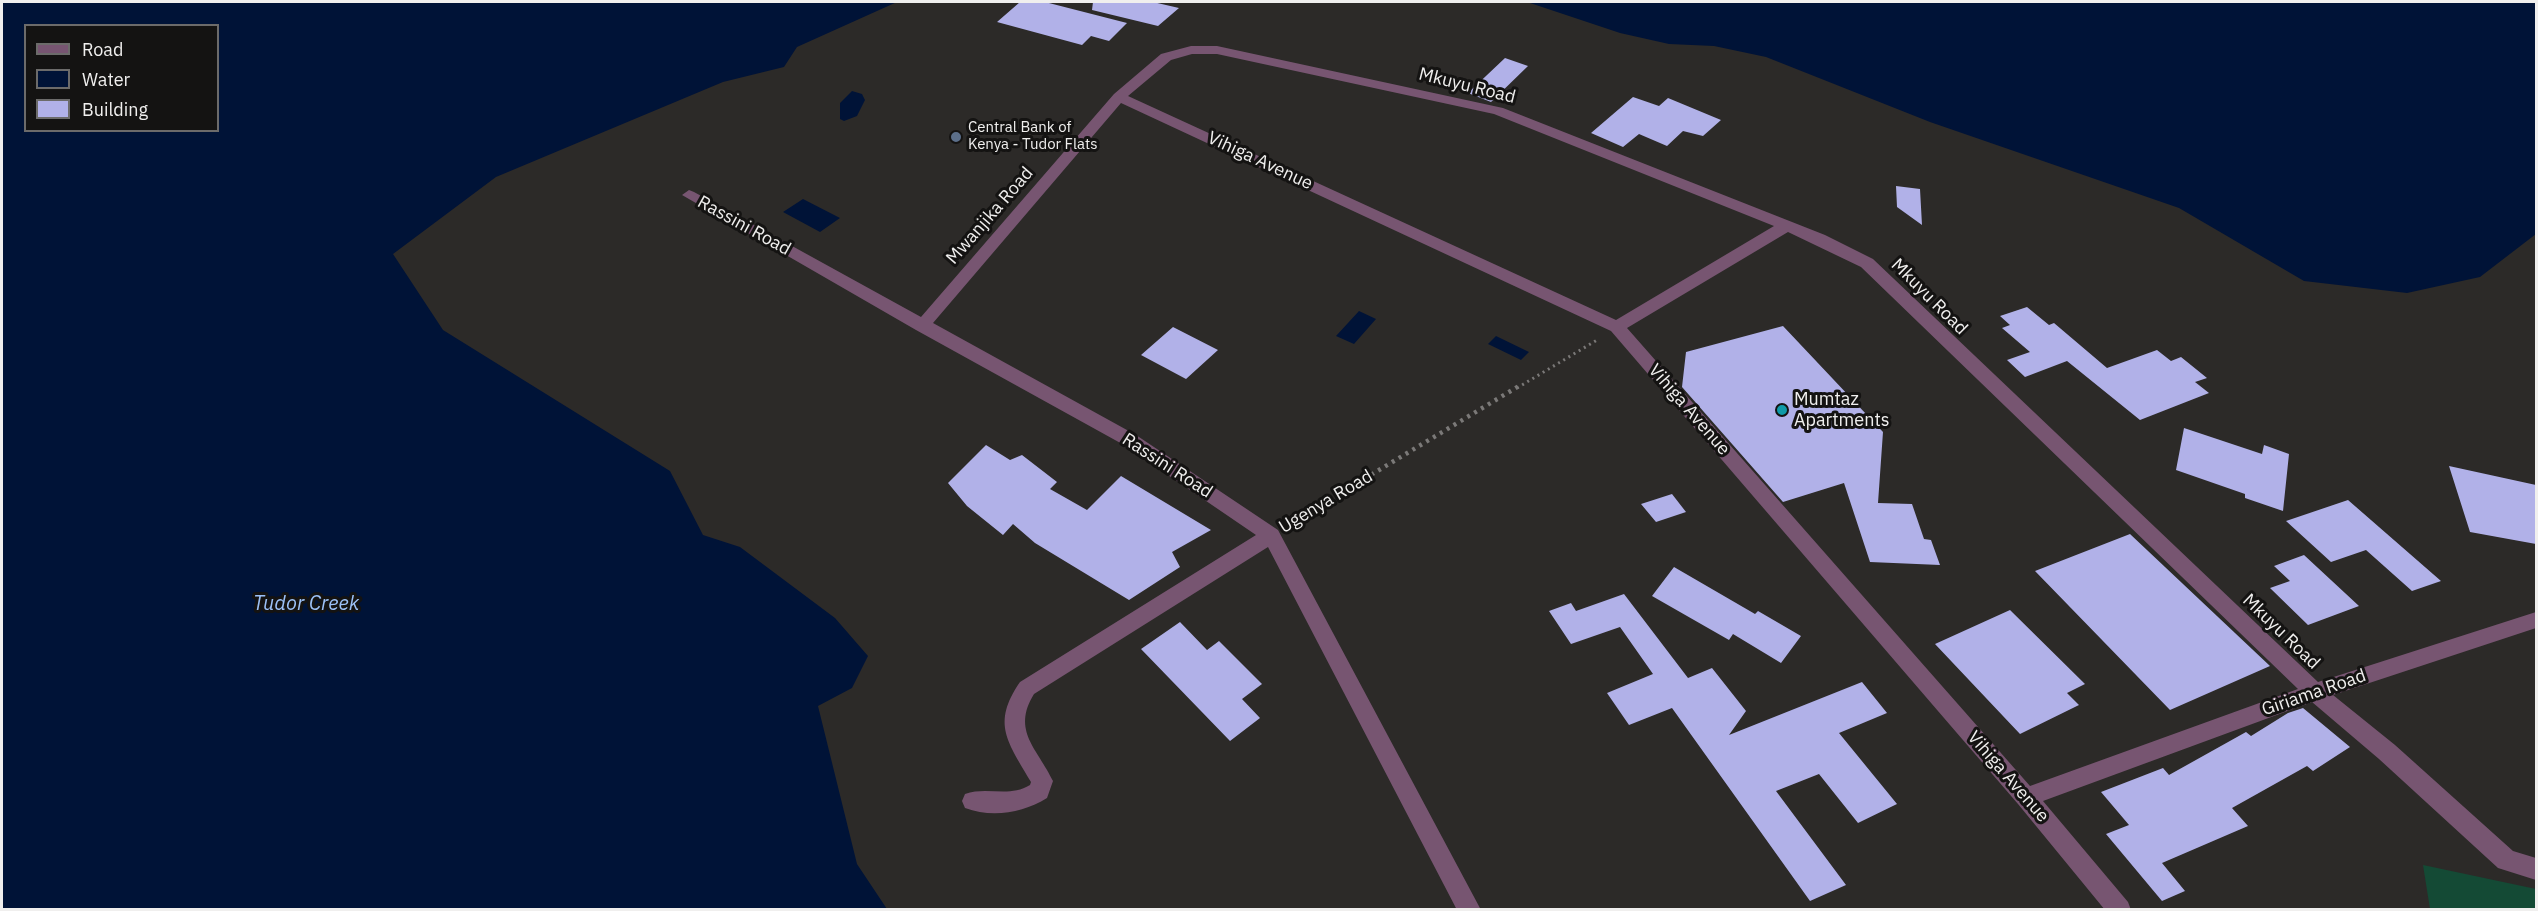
<!DOCTYPE html>
<html>
<head>
<meta charset="utf-8">
<style>
	body { margin:0 }
	#map { position:relative; width:2538px; height:911px; overflow:hidden; background:#2c2a28; font-family:"IBM Plex Sans",sans-serif }
	canvas { display:block }
	.frame { position:absolute; inset:0; border:3px solid #f0efee; pointer-events:none }
	.legend { position:absolute; left:24px; top:24px; width:195px; height:108px; box-sizing:border-box; background:#141312; border:2px solid #6c6b6a; margin:0; padding:8px 10px; list-style:none; font-size:18px; color:#f0efee }
	.legend li { display:flex; align-items:center; gap:12px; height:30px }
	.legend b { width:30px; border:2px solid #6c6b6a }
</style>
</head>
<body>
<div id="map">
<canvas width="2538" height="911"></canvas>
<div class="frame"></div>
<ul class="legend">
<li><b style="height:8px;background:#775571"></b>Road</li>
<li><b style="height:16px;background:#001337"></b>Water</li>
<li><b style="height:16px;background:#b1b1e8"></b>Building</li>
</ul>
</div>
<script>
const context = document.querySelector('canvas').getContext('2d');
context.lineJoin = 'round';
function paint(path, color) {
  context.fillStyle = color;
  context.fill(path, 'evenodd');
}
function strokePath(path, color, width, dash) {
  context.strokeStyle = color;
  context.lineWidth = width;
  context.lineCap = dash ? 'butt' : 'round';
  context.setLineDash(dash || []);
  context.stroke(path);
}
function drawText(font, color, halo, rows, align = 'center') {
  context.font = font + ' "IBM Plex Sans",sans-serif';
  context.lineWidth = 6;
  context.setLineDash([]);
  context.textBaseline = 'middle';
  context.strokeStyle = halo;
  context.fillStyle = color;
  for (const [text, x, y, turn = 0] of rows) {
    context.save();
    context.translate(x, y);
    context.rotate((+turn || 0) * Math.PI / 180);
    context.textAlign = isNaN(turn) ? turn : align;
    if (halo) context.strokeText(text, 0, 0);
    context.fillText(text, 0, 0);
    context.restore();
  }
}
paint(new Path2D(`
	M2423,865L2536,889V909H2430Z`), '#144a35');
paint(new Path2D(`
	M2,2H897L797,47L784,67L723,82L496,177L393,254L443,330L670,471L703,535L740,547L835,618L868,656L852,688L818,706L857,864L887,909H2ZM26,26H218V130H26Z
	M1527,2H2536V234L2480,277L2407,293L2304,281L2179,208L1930,122L1766,57L1714,46L1669,44L1620,33Z
	M852,91L862,94L865,100L857,116L844,121L840,119V103Z
	M803,199L840,218L820,232L783,212Z
	M1359,311L1376,319L1354,344L1336,336Z
	M1496,336L1529,352L1521,360L1488,344Z`), '#001337');
paint(new Path2D(`
	M1020,2H1045L1127,23L1109,41L1091,36L1082,45L997,22Z
	M1093,2H1153L1179,8L1158,26L1092,10Z
	M1505,58L1528,66L1491,102L1468,93Z
	M1633,97L1659,106L1668,98L1721,120L1703,136L1683,131L1667,146L1639,134L1623,147L1591,133Z
	M1896,186L1920,189L1922,225L1897,207Z
	M2027,307L2049,325L2054,323L2107,368L2157,350L2171,361L2181,357L2207,378L2195,382L2209,393L2140,420L2067,361L2025,377L2007,360L2030,352L2002,328L2010,325L2000,316Z
	M1783,326L1883,432L1878,503L1912,504L1924,539L1931,540L1940,565L1870,562L1844,483L1783,502L1682,387L1686,352Z
	M1173,327L1218,350L1186,379L1141,355Z
	M2184,428L2262,454L2264,445L2289,454L2283,511L2245,498V494L2176,470Z
	M986,445L1010,460L1022,455L1057,482L1050,489L1087,510L1121,476L1211,530L1172,552L1180,567L1129,600L1035,543L1013,524L1003,535L967,506L948,483Z
	M2449,466L2536,485V544L2470,532Z
	M1672,494L1686,512L1656,522L1641,504Z
	M2348,500L2441,581L2412,591L2366,550L2331,562L2286,521Z
	M2130,534L2270,666L2170,710L2035,571Z
	M2304,555L2359,606L2308,625L2270,588L2290,581L2274,566Z
	M1674,567L1755,614L1758,611L1801,636L1781,663L1733,634L1729,640L1652,596Z
	M1624,594L1688,678L1712,668L1746,711L1729,735L1862,682L1887,713L1839,733L1897,804L1858,823L1819,774L1776,791L1846,885L1810,901L1672,708L1629,725L1607,693L1653,674L1620,627L1571,644L1549,611L1571,603L1576,611Z
	M2010,610L2085,684L2067,693L2079,705L2020,734L1935,644Z
	M1180,622L1207,650L1219,641L1262,684L1242,699L1260,718L1230,741L1141,649Z
	M2303,708L2350,747L2313,771L2307,766L2232,808L2248,826L2162,863L2185,891L2162,901L2106,834L2129,825L2101,792L2163,768L2169,775L2246,732L2251,736L2288,713Z`), '#b1b1e8');
strokePath(new Path2D(`
	M1517,388L1597,340`), '#7b7978', 3, [2, 4]);
strokePath(new Path2D(`
	M1289,524L1519,386`), '#7b7978', 4.5, [3, 5]);
paint(new Path2D(`
	M1191,46H1217L1503,108L1825,235L1873,259L2318,682L2536,612V628L2333,695L2395,745L2513,851L2536,858V880L2498,868L2379,759L2312,702L2043,801L2128,902L2131,910H2105L2018,804L1611,331L1121,103L933,323L1136,435L1278,530L1481,910H1457L1268,547L1034,694C1011,731 1038,749 1053,781L1047,798C1023,813 992,818 965,808L962,801L965,794C987,786 1009,798 1030,785L1031,782C1008,742 991,724 1020,682L1256,535L1124,445L916,330L682,195L689,190L694,192L921,317L1114,94L1161,54ZM1192,54H1217L1494,114L1774,226L1616,320L1128,96L1171,60ZM1788,232L1861,267L2298,689L2030,786L1627,328Z`), '#775571');
for (const [x, y, r, color] of [
	[956,137,6,"#5c6f8a"],
	[1782,410,6,"#0f9aa8"]
]) {
  const dot = new Path2D();
  dot.arc(x, y, r, 0, 2 * Math.PI);
  context.fillStyle = color;
  context.fill(dot);
  strokePath(dot, '#141312', 2);
}
drawText('15px', '#f0efee', '#141312', [
	["Central Bank of",968,128],
	["Kenya - Tudor Flats",968,145]
], 'left');
drawText('18px', '#f0efee', '#141312', [
	["Mkuyu Road",1467,86,14],
	["Vihiga Avenue",1260,161,25],
	["Mwanjika Road",990,216,-49],
	["Rassini Road",744,226,29],
	["Mkuyu Road",1929,297,45],
	["Vihiga Avenue",1689,410,49],
	["Rassini Road",1167,466,33],
	["Ugenya Road",1326,502,-31],
	["Mkuyu Road",2281,632,44],
	["Giriama Road",2314,693,-19],
	["Vihiga Avenue",2008,777,49]
]);
drawText('18px', '#f0efee', '#141312', [
	["Mumtaz",1794,400],
	["Apartments",1794,421]
], 'left');
drawText('italic 20px', '#9cc1f7', '#141312', [
	["Tudor Creek",306,604]
]);
</script>
</body>
</html>
